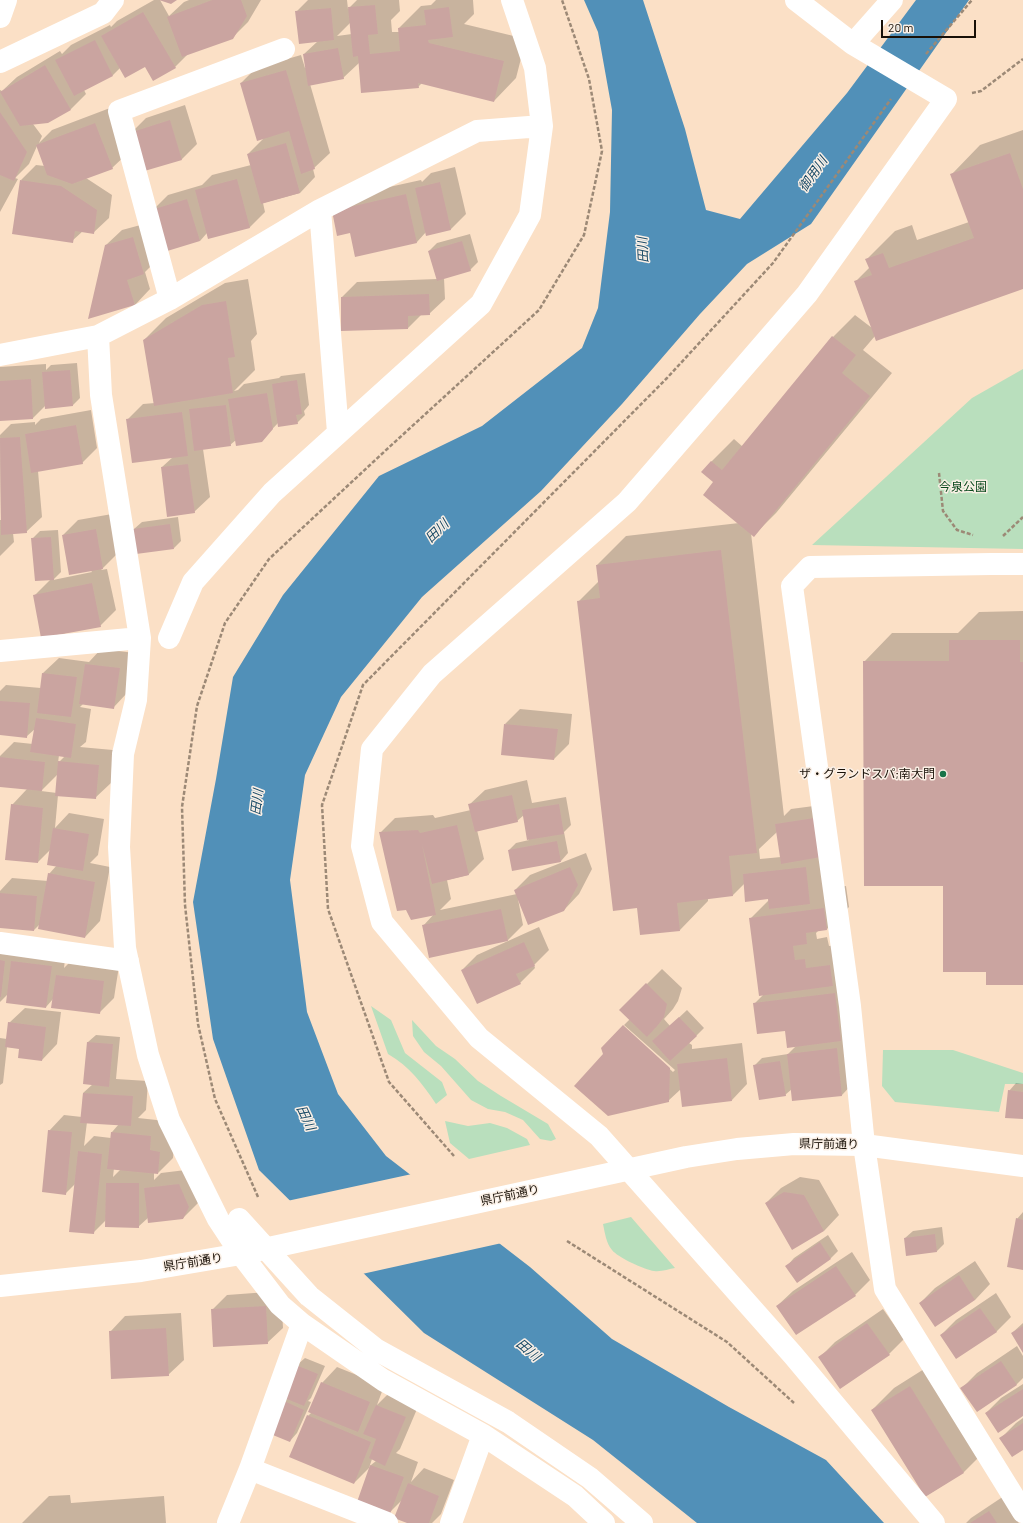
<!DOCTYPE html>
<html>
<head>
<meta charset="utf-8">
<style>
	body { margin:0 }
	#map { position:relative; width:1023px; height:1523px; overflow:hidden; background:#fbe0c6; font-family:Barlow,sans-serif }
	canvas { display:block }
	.scale { position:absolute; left:881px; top:20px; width:95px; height:18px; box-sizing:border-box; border:2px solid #181007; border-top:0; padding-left:5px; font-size:12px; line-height:14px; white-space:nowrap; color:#181007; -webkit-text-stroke:3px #fbf0e6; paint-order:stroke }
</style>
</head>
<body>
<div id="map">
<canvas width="1023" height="1523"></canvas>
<div class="scale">20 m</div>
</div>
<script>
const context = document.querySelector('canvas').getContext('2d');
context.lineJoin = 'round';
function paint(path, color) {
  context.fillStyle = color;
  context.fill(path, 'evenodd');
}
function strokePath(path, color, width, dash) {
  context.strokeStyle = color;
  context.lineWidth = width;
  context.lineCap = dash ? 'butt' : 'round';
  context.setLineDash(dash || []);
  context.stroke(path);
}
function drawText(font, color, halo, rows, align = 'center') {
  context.font = font + ' Barlow,"Noto Sans JP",sans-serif';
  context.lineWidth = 3;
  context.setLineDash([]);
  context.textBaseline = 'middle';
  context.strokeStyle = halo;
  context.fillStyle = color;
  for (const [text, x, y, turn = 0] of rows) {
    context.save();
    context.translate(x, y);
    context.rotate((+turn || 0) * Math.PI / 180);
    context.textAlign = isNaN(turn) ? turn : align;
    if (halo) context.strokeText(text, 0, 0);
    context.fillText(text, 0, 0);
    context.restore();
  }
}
paint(new Path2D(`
	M1023,369V549L812,545L972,398Z
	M371,1006L391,1020L405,1053L442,1082L447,1095L436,1104C422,1083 410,1067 388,1054Z
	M412,1020L436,1046L455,1059L478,1081L501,1096L548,1124L556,1139L551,1141L540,1139L523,1120L505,1112L488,1109L471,1100L441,1066L424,1052L413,1036Z
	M883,1050H953L1023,1073V1084H1005L999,1112L895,1102L882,1086Z
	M445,1121L468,1126L490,1123L507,1128L527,1139L530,1145L469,1159L450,1143Z
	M631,1217L675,1268C669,1269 661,1272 654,1271C645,1270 617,1257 612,1250C606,1243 605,1233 603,1224Z`), '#b9dfbd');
paint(new Path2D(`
	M584,0H643L685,129L706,210L740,219L847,93L916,0H969L811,224L747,264L700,314L622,404L541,491L422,597L341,697L305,775L290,880L307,1012L338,1094L386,1156L530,1267L612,1339L729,1407L826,1460L884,1523H697L593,1440L424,1333L259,1170L213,1039L193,902L216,779L233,677L283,595L379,476L482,426L582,348L598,308L610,212L612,110L598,32Z`), '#5190b8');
paint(new Path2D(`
	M412,1174L502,1243L362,1274L287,1201Z`), '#fbe0c6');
paint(new Path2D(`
	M154,0H160L169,16L184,2L189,0H261L248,22L232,38L188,54L175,67L145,66L120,68L113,75L84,90L86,94L71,109L48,122L33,124L42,136L39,143L52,130L110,108L128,153L112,168L86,178L112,195L109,218L93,233L83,231L72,241L21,180L36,165L45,166L37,146L29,164L15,178L18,179L0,212V90L2,91L17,77L60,51L62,54L71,45L110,25L111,27L117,21Z
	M308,0H347L348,9L357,0H399L400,11L391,20L392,32H399V28L421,6L431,5L436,0H473L474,14L464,24L526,39L516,78L494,101L422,83L418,87L359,63L343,78L310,84L330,153L313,169L315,177L300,193L263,203L265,212L250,227L207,233L200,241L152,211L168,195L202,185L212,175L251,165L248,154L265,137L241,83L256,68L301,55L305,68H306L304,54L318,41L296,12ZM351,22L352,34L337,36Z
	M185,105L197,144L182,159L142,171L131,133L146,118Z
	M1023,130V288L875,336L863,350L892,373L776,513L754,535L751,533L784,816L791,809L829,804L825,889L846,886L849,907L827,929L819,930L816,933L817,939L827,937L829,946L852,943L857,1079L842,1095L793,1100L792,1089L785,1095L754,1066L762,1058L788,1054L796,1046L786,1030L754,1004L763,995L750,919L771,898L745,883L733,895L708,898V901L680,930L637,907L578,602L599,581L597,565L626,536L739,523L715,482L711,462L734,439L743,447L833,337L855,315L872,328L855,282L870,267L867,259L895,231L912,225L917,240L969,222L952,174L980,145ZM777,832L781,857L760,859L759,849Z
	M455,167L466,214L451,229L426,232L417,242L355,255L348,196L421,180L422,182L431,173Z
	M148,223L159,258L145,272L150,289L135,305L106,245L122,230Z
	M470,234L478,262L470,270L444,278L445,299L429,314L421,315L408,328L342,297L357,282L437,279L429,251L437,243Z
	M248,279L257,334L251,341L255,370L234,391L238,390L244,384L279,378L281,376L305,373L309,405L304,411L305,415L297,423H278L261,441L236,440L230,445L203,449L210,497L194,512L162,467L173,457L127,420L143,404L155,403L144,340L166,318L225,283Z
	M77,363L80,398L73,405H46L33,418L0,420V367L46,364V370L51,365Z
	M91,410L97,448L82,463L38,471L42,517L26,532L13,533L14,542L0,556V520H1L0,435L11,424L35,422V425L41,419Z
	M112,514L118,553L101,570L107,569L116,610L100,626L34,596L50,580L32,539L40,531L58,530L61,572L53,580L92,572L63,535L78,520Z
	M178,517L181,541L174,548L134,529L142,522Z
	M1023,611V984L987,971L944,885L864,662L892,633H958L979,612Z
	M101,649L135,653L128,692L113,708L84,703L80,707L91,709L86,742L80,747L113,750L111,783L95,798L58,795L55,828L69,813L104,819L98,855L90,863L110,867L100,921L85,937L40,924L34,930L0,927V891L12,878L48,881L49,874L57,865L50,850L38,862L12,805L27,789L0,786V756L14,742L33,744L35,729L27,736L0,734V691L6,685L41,688L43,673L59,658L89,662ZM59,755L65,756L58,763ZM58,774L57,793L41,791Z
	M520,709L572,714L569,744L554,759L505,724Z
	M527,780L532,803L566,797L571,825L564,832L568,853L561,861L509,850L516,843L529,840L524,815L517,821L477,830L484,859L468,875L447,880L451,899L440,910L517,894L515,890L530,875L586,853L592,869L579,894L564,910L518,899L523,925L508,940L423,926L434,914L380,833L395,818L433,815L435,818L471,810L469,805L485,790Z
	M539,927L549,950L534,965L535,968L520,983L462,970L477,955Z
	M0,944L66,951L64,968L72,960L119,966L114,998L99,1013L53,999L46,1007L8,994L0,1002Z
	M662,969L682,988L678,1001L673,1009L664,1019L670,1026L687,1010L704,1028L689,1043L692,1045V1049L742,1043L747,1084L732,1100L681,1089L668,1101L604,1054L623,1026L673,1072L675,1070L624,1025L630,1019L621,1010Z
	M25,1008L61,1012L57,1044L42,1060L20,1048L7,1047L3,1083L0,1085V1038L7,1039L9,1023Z
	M96,1035L120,1037L116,1079L148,1081L146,1110L138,1118L166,1121L175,1137L173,1158L158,1173H154V1180L161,1173L194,1169L198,1203L183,1218L149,1217L138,1227L106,1220L93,1233L75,1184L65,1194L49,1131L64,1115L82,1117L83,1093L93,1084L88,1042ZM87,1122L119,1124L112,1132L111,1138L94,1136L84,1146ZM114,1168L121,1169L113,1177Z
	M1016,1083L1023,1084V1118L1009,1091Z
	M800,1177L819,1180L839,1215L824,1231L766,1203L781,1188Z
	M1023,1212V1269L1017,1219Z
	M942,1227L944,1244L937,1251L905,1238L913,1231Z
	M828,1235L838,1251L831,1258L797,1281L787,1266L794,1258Z
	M852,1252L870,1280L855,1295L777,1306L793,1291Z
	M975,1261L990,1284L975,1300L920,1303L935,1288Z
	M281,1291L283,1328L267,1343L212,1310L227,1295Z
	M996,1293L1011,1317L996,1332L941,1335L956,1320Z
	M883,1309L904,1339L889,1354L820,1357L835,1342Z
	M181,1313L184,1360L168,1375L110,1332L125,1316Z
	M1023,1323V1351L1012,1333Z
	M1017,1346L1023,1356V1378L1017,1384L977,1411L962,1388L977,1373Z
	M305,1358L325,1366L311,1398L308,1401L311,1402L297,1433L290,1441L270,1432L297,1365Z
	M932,1364L986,1450L964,1472L926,1496L872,1410L894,1388Z
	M337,1367L384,1386L377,1405L392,1390L420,1402L400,1449L396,1453L418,1462L411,1482L424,1468L454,1480L441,1514L432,1523H410L402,1500L389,1513L358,1501L371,1465L376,1461L372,1459L369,1468L354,1483L308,1416L312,1412L322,1383Z
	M1023,1384V1415L986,1413L1001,1398Z
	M1023,1418V1449L1001,1438L1016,1423Z
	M70,1495L71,1503L164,1496L166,1523H22L49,1496Z
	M1004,1496L1020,1521L1018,1523H966L971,1518Z`), '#0003');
paint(new Path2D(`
	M159,0H177L171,4Z
	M212,0H241L247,16L233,39L182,57L167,17Z
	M375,5L378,34L368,35L370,54L400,51L398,28L426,25L424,10L449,7L453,37L428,40L429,43L504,61L494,102L418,83L419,88L361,93L358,56L353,57L348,7Z
	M331,8L334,40L299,44L295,11Z
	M143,12L176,68L153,81L145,67L125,78L101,36Z
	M95,40L113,76L74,96L55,60Z
	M338,48L344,79L308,86L303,54Z
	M45,65L71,110L48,123L20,126L0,92Z
	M286,70L315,169L301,174L289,131L257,141L240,83Z
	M0,112L27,152L14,181L0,175Z
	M170,120L182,160L141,172L129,133Z
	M95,123L113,169L72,184L47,175L36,145Z
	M286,143L300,193L261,204L247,154Z
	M1010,153L1023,189V289L876,341L854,281L872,275L865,259L883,253L889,268L974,238L950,174Z
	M237,179L250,228L208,239L195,190Z
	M20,180L61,186L97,210L94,234L75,231L73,243L12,234Z
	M440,182L451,230L426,236L415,188Z
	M406,194L417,243L355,257L350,233L337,236L332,211Z
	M187,199L200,241L164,252L151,210Z
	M133,237L144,274L127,280L135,305L88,319L105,245Z
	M462,241L471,271L437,281L428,251Z
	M429,294L430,315L408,316V329L341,331V297Z
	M226,301L235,357L228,358L233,393L154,406L143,340L202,305Z
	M832,336L856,355L842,373L870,396L754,537L703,495L713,482L701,472L711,461L722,470Z
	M70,370L73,406L45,409L42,372Z
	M31,379L33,419L0,421V381Z
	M297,380L302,414L296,415L298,424L278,427L272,384Z
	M267,393L273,429L262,442L236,446L228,399Z
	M226,405L231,446L194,451L189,409Z
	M182,412L188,456L132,463L126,419Z
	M76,425L83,464L31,473L25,434Z
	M20,437L27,533L1,535L0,438Z
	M188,464L195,513L167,517L161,467Z
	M170,524L174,549L136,554L133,529Z
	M96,529L103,569L69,575L62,535Z
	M51,537L54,580L35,581L31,538Z
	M721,550L757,853L729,856L733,896L677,903L680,931L640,935L637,908L613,911L577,601L600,598L596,565Z
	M92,583L101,627L41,638L33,595Z
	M949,640H1020V662H1023V985H986V972H943V886H864L863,661H949Z
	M85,664L120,668L114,709L79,704Z
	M42,673L77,677L71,717L37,713Z
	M0,701L30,703L27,738L0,735Z
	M36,718L76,724L71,758L30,752Z
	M504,724L558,729L554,760L501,755Z
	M0,757L45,762L42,791L0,787Z
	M58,761L99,765L96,799L55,796Z
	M512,795L518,822L475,832L468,804Z
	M11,804L43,808L38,863L5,860Z
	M559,804L564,834L527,840L522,810Z
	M814,818L821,857L781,864L775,824Z
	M457,825L469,875L432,884L422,844L436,915L411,920L406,910L397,911L379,832L418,830L420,833Z
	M53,828L89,834L83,871L47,865Z
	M557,841L561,862L512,871L508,850Z
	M570,867L578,885L564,911L528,925L514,890Z
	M806,867L810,904L769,909L768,899L745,902L743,874Z
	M48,873L95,882L85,938L38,929Z
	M0,893L37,896L34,931L0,928Z
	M824,908L827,930L806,933L807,944L793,946L795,960L805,959L806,968L830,965L833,986L759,996L749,918Z
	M501,909L508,941L429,958L422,925Z
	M524,942L535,966L516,974L521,984L477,1004L461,970Z
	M0,960L5,961L1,997H0Z
	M11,961L52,966L46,1008L6,1003Z
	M56,975L104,981L100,1014L51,1008Z
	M646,983L667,1004L664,1017L658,1025L647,1037L619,1010Z
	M835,993L841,1041L787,1048L785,1031L757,1034L753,1003Z
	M679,1017L697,1036L670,1061L652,1041Z
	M8,1022L46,1027L42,1061L18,1058L19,1049L5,1047Z
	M623,1025L670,1068L669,1102L608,1116L574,1086L603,1054L601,1048Z
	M87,1042L113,1044L109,1087L83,1084Z
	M837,1048L842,1096L792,1101L787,1054Z
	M727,1058L732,1101L682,1107L677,1064Z
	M780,1061L786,1096L759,1100L753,1065Z
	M1008,1090L1023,1092V1119L1005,1118Z
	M83,1093L133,1096L131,1126L80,1123Z
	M48,1130L72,1132L66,1195L42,1192Z
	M111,1132L151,1136L150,1150L160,1152L158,1174L107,1169Z
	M78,1151L102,1154L94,1234L69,1232Z
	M106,1183H139V1228L105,1227Z
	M179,1184L189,1207L183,1219L148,1223L144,1188Z
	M784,1192L804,1195L824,1231L792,1250L765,1203Z
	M1016,1218L1023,1220V1270L1007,1267Z
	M935,1234L937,1252L906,1256L904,1238Z
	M820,1242L831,1259L797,1283L785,1266Z
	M836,1266L856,1296L796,1335L776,1306Z
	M959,1275L975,1300L935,1327L919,1303Z
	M266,1306L268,1344L213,1347L211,1309Z
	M980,1308L997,1332L956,1359L940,1335Z
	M867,1323L890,1355L840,1389L818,1357Z
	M1023,1326V1353L1011,1333Z
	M166,1328L169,1376L111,1379L109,1331Z
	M1001,1361L1017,1385L977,1412L960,1388Z
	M296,1365L318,1374L304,1406L282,1397Z
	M321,1382L370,1402L358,1432L308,1412Z
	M910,1386L964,1473L925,1497L871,1410Z
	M1023,1389V1416L998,1433L985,1413Z
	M282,1400L304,1410L290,1442L268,1433Z
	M376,1405L406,1417L385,1466L369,1458L376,1439L363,1434Z
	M307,1415L371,1442L354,1484L289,1457Z
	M1023,1423V1450L1012,1457L999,1438Z
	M370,1465L404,1477L390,1514L357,1502Z
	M408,1483L439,1496L429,1523H407L394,1518Z
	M989,1511L997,1523H970Z`), '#caa4a0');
strokePath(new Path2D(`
	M926,54L972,0
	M972,93L981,91L1023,59
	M939,473L943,511L957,530L973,535
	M1003,536L1023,517
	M454,1156L389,1082L328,909L322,805L363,685L667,378L773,263L891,99
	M258,1197L215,1099L198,1024L185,905L182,807L197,706L225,623L269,559L385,451L539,310L584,235L602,151L589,79L562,0
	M567,1241L727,1342L794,1403`), '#9c8976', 2.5, [4, 2]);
strokePath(new Path2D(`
	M796,0L853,44L892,0
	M0,17L6,0
	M853,44L946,99L807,294L627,502L432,674L372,749L362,846L382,922L479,1038L599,1136L793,1355L934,1523
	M0,62L103,13L113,0
	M320,210L338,432
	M170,299L119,111L284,49
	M98,336L101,395L140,638L136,700L123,754L119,847L125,948L148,1055L169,1120L218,1219L241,1254L280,1305L302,1324L383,1380L483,1435L575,1496L604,1523
	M0,355L98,336L170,299L320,210L477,131L542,126
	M1023,564H991L810,567L792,586L850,1006L864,1145L885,1289L1023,1512
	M169,638L193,582L272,493L481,304L530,215L542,126L535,68L512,0
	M0,651L140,638
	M0,943L128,961
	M239,1219L309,1296L377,1350L508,1422L590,1478L642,1523
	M250,1469L387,1523
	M228,1523L250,1469L302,1324
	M451,1523L483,1435`), '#fff', 22);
strokePath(new Path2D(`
	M0,1286L141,1271L241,1254L686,1157L737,1149L794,1144L864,1145L1023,1166`), '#fff', 22);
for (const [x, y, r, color] of [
	[943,774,4,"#177449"]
]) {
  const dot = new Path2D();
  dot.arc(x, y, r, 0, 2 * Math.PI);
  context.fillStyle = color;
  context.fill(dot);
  strokePath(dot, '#fbf0e6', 1.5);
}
drawText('12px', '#09481c', '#fbf0e6', [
	["今泉公園",963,487]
]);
drawText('12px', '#181007', '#fbf0e6', [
	["ザ・グランドスパ;南大門",935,774]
], 'right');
drawText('12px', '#181007', '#fbf0e6', [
	["県庁前通り",829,1144,1],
	["県庁前通り",510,1195,-12],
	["県庁前通り",193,1262,-9]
]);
drawText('italic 13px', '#194a67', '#fbf0e6', [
	["御用川",813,174,-55],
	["田川",643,250,-93],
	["田川",437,531,-44],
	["田川",257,802,-83],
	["田川",306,1118,65],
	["田川",528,1350,40]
]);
</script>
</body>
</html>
